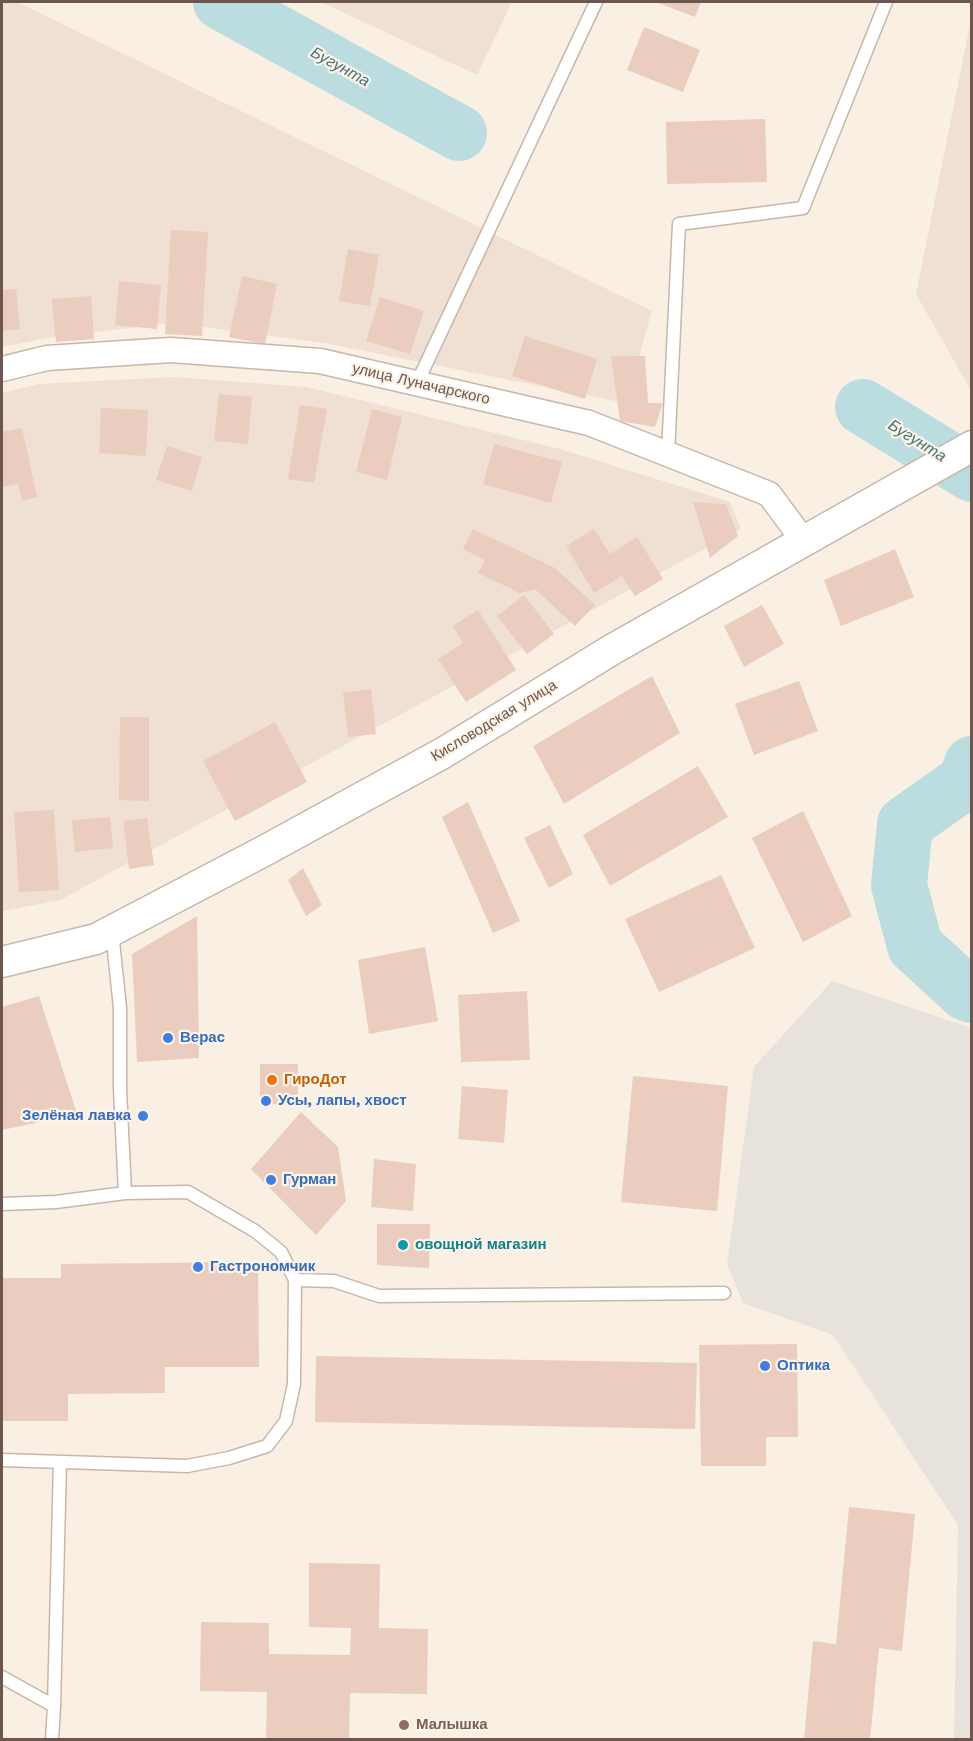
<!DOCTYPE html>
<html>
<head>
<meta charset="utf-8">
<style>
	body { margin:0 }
	#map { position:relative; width:973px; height:1741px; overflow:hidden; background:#f9efe3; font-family:"Work Sans",sans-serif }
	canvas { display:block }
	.frame { position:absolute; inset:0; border:3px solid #6d564d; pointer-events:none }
</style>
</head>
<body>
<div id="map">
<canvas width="973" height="1741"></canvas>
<div class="frame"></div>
</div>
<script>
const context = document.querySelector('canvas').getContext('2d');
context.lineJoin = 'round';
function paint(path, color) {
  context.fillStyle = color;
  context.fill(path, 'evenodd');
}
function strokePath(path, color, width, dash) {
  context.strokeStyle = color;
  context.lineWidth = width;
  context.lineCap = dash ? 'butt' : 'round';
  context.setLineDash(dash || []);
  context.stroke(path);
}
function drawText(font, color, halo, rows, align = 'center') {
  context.font = font + ' "Work Sans",sans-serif';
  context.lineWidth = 4.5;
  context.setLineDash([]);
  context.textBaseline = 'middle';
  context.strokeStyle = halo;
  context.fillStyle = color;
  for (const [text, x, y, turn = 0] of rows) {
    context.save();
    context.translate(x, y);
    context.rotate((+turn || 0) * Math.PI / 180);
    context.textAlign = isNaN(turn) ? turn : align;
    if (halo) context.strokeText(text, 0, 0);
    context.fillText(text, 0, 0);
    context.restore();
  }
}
paint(new Path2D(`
	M2,2H17L652,311L625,403L325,343L173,323L53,337L2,347Z
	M321,2H512L477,75Z
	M971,19L972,389H970L916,294Z
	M173,377L307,387L560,449L730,502L741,529L60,900L2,911V393L39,384Z`), '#efe0d3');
paint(new Path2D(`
	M832,981L971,1028V1739H954L958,1525L833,1335L743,1303L727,1264L754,1067Z`), '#e8e2dd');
strokePath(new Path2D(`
	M221,2L459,133
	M863,407L972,474
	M972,764L966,781L905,824L899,885L915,946L966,993L972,995`), '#bbdddf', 56);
paint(new Path2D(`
	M656,2H701L695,17Z
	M644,27L700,50L683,92L627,70Z
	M765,119L767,182L667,184L666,122Z
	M171,230L208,232L202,336L165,334Z
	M348,249L379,255L370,306L339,301Z
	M242,276L277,284L265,344L229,337Z
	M119,281L161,285L157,329L115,325Z
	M16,289L20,329L2,331V290Z
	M91,296L94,339L56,342L52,299Z
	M380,297L424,311L410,354L366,341Z
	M525,336L597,359L585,399L512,376Z
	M611,356H645L648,403H663L655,427L620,421Z
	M219,394L252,397L248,444L214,441Z
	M300,405L327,409L314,483L288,479Z
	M101,408L148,410L146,456L99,453Z
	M372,409L402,417L387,480L356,472Z
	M22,428L37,497L22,501L18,484L2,487V432Z
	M494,444L562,462L551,503L483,484Z
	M167,446L202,457L192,491L156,480Z
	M693,502L726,504L738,536L710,558Z
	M473,529L555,568L595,605L575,626L535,589L520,593L478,573L485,560L463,549Z
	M594,529L610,554L637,537L663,579L635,596L622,576L594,593L566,546Z
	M895,549L914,597L841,626L824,580Z
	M524,595L554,634L527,654L497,616Z
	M762,605L784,644L744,667L724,626Z
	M478,610L516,670L466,702L438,659L463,643L453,626Z
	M652,676L680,733L564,804L533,746Z
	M799,681L818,731L754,755L735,704Z
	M371,689L376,734L348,737L343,693Z
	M120,717H149V801L119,800Z
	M275,722L307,782L235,821L203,761Z
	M698,766L728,817L610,886L583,835Z
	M468,802L520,921L493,933L442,817Z
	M54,810L59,890L19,892L14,812Z
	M803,811L852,916L803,942L752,838Z
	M110,817L113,848L75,852L72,820Z
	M147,818L154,865L129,869L123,821Z
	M550,825L573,874L549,888L524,838Z
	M303,868L322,905L306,916L288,880Z
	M721,875L755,948L659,992L625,919Z
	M197,916L199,1058L137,1062L132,954Z
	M425,947L438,1021L369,1034L358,960Z
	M527,991L530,1060L461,1062L458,995Z
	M39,996L77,1114L2,1130V1007Z
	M260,1064H298V1105L260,1104Z
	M633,1076L728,1086L717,1211L621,1202Z
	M462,1086L508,1090L504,1143L458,1139Z
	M301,1112L338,1147L346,1201L316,1235L251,1169Z
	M374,1159L416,1164L413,1211L371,1207Z
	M377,1224H430L429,1268L377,1265Z
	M258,1262L259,1367H165V1393L68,1394V1421H2V1278H61V1264Z
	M797,1344L798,1437H766V1466H701L699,1345Z
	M316,1356L697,1363L695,1429L315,1422Z
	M849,1507L915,1514L902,1651L879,1648L870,1740H804L813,1641L836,1644Z
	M309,1563L380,1564L379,1628L428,1629L427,1694L350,1693L349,1740H266L267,1692L200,1691L201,1622L269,1623V1654L350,1655L351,1628L309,1627Z`), '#eacdbe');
const service = new Path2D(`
	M417,383L596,2
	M668,454L679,224L803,208L886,2
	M125,1193L188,1192L255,1231L281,1252L295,1280L334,1281L379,1296L724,1293
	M2,1204L56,1202L125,1193L120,1089V1008L112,932
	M2,1460L187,1466L229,1458L267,1446L286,1421L294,1384L295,1280
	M2,1677L54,1706L52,1740
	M54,1706L60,1462`);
const minor = new Path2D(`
	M2,369L47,358L171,350L320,361L589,423L769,494L803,540`);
const tertiary = new Path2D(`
	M2,962L96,939L264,851L443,753L613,649L972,446`);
strokePath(service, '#c7b6ac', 15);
strokePath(minor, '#c7b6ac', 27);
strokePath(tertiary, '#c7b6ac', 33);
strokePath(service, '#fff', 12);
strokePath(minor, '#fff', 24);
strokePath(tertiary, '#fff', 30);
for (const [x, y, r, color] of [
	[168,1038,6,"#3f7fe0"],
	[272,1080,6,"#e8710a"],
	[266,1101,6,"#3f7fe0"],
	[143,1116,6,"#3f7fe0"],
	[271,1180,6,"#3f7fe0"],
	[403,1245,6,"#0f9aa8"],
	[198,1267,6,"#3f7fe0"],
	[765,1366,6,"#3f7fe0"],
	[404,1725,6,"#8d6e63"]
]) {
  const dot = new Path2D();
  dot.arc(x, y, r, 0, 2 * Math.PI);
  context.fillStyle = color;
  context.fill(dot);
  strokePath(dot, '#fcf3e9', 2);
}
drawText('15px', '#6d564d', '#fcf3e9', [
	["улица Луначарского",421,384,13],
	["Кисловодская улица",494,721,-31]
]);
drawText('bold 15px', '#366cbe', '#fcf3e9', [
	["Верас",180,1038],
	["Усы, лапы, хвост",278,1101],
	["Зелёная лавка",131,1116,"right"],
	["Гурман",283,1180],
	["Гастрономчик",210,1267],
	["Оптика",777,1366]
], 'left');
drawText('bold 15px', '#c56008', '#fcf3e9', [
	["ГироДот",284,1080]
], 'left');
drawText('bold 15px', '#0d838f', '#fcf3e9', [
	["овощной магазин",415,1245]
], 'left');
drawText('bold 15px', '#785e54', '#fcf3e9', [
	["Малышка",416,1725]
], 'left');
drawText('italic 16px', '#477377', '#fcf3e9', [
	["Бугунта",340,67,29],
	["Бугунта",917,441,32]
]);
</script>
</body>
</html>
